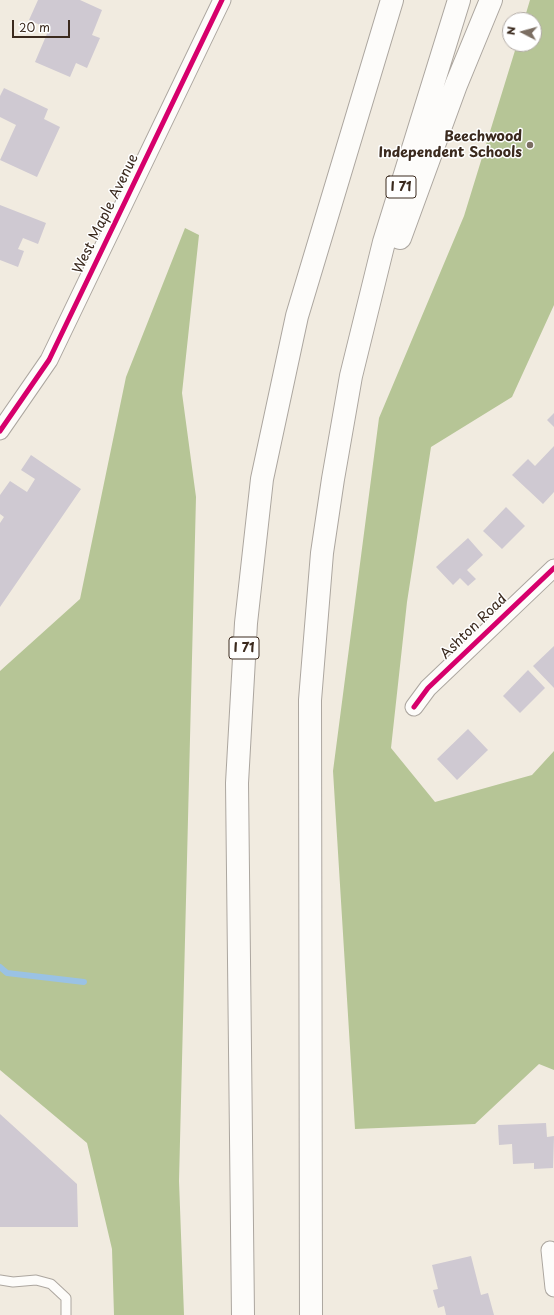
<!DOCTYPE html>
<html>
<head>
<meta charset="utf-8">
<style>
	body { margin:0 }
	#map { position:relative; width:554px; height:1315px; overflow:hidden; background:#f1ebe0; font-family:"Playpen Sans",sans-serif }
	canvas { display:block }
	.north { position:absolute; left:502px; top:12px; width:40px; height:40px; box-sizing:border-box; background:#fff; border:1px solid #b1aaa5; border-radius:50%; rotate:276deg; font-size:11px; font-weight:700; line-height:16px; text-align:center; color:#3b2a1e }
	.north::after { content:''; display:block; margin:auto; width:14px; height:18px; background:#7b6e62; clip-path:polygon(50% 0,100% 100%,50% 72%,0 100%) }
	.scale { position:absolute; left:12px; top:20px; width:58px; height:18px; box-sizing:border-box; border:2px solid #3b2a1e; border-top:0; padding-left:5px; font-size:12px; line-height:14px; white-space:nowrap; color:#3b2a1e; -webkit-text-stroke:3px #fff; paint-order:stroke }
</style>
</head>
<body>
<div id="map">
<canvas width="554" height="1315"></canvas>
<div class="north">N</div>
<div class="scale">20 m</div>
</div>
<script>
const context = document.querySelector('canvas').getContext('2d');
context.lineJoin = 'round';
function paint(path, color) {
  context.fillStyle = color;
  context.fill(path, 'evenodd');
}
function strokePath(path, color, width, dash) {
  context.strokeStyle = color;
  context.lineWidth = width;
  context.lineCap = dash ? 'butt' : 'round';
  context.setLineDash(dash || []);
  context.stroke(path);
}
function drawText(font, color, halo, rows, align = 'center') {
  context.font = font + ' "Playpen Sans",sans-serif';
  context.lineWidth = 3;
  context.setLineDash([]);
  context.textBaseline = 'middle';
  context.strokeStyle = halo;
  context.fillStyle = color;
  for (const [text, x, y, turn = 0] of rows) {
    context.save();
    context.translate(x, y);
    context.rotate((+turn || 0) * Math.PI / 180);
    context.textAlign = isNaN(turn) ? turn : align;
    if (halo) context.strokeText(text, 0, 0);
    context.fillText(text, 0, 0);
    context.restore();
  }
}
paint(new Path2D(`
	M530,0H554V305L512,397L431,447L407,602L391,748L435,802L532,775L554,751V1070L539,1064L475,1124L355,1129L333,771L379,418L464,216L517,44H534V20H524Z
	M185,228L199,235L182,393L196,497L179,1181L184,1315H114L112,1249L87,1143L0,1070V671L80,599L126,377Z`), '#b6c596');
strokePath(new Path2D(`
	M0,967L7,973L84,982`), '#9ac2e4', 6);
paint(new Path2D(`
	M38,0H80L102,10L92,35L100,38L87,68L76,63L70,77L35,62L49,29L29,20Z
	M4,88L48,109L44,119L60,127L37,177L0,160L16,125L0,117V96Z
	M0,205L46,223L38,244L23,238L18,249L24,251L18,267L0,260Z
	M554,413V427L547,420Z
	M554,446V492L543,504L512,475L528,459L535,466Z
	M31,455L81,489L0,607V523L4,517L0,514V495L10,481L27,492L35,479L21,470Z
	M506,507L525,526L502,549L483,531Z
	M468,538L483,555L467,570L476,579L468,586L460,578L453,585L436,567Z
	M554,646V688L533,666Z
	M528,670L545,688L520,713L503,696Z
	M468,729L488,750L457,780L437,759Z
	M0,1114L77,1184L78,1227H0Z
	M546,1123L547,1137L554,1136L553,1168L534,1169V1163L513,1164L512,1144L499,1145L498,1125Z
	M471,1256L481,1295L488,1293L494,1315H446L444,1306L438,1308L433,1290L438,1289L432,1265Z`), '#cfc9d2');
const lane = new Path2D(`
	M0,1280L13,1282L36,1280L51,1284L66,1298V1315`);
const street = new Path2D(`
	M0,431L49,360L222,0
	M414,707L428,688L554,568
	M550,1250L554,1288`);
const highway = new Path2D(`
	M400,238L456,85L491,0
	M243,1315L237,783L246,623L262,479L297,316L392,0
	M311,1315L310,700L322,553L333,479L351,376L384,242L459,0`);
strokePath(lane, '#aca69f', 11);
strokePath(street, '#aca69f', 19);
strokePath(highway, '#aca69f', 24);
strokePath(lane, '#fdfcfa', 9);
strokePath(street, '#fdfcfa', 17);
strokePath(highway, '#fdfcfa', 22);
strokePath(new Path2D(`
	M0,431L49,360L222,0
	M414,707L428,688L554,568`), '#d6006c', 5);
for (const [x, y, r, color] of [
	[530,145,4,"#7b6e62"]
]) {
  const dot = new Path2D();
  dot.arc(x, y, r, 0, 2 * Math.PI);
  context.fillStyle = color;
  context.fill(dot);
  strokePath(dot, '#fff', 1.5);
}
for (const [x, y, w] of [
	[401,187,30],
	[244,648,30]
]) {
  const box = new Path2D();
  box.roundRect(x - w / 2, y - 11, w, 22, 3);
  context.fillStyle = '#fff';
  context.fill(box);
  strokePath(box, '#3b2a1e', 1);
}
drawText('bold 13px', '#3b2a1e', null, [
	["I 71",401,187],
	["I 71",244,648]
]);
drawText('bold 14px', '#3b2a1e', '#fff', [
	["Beechwood",522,137],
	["Independent Schools",522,153]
], 'right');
drawText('14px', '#3b2a1e', '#fff', [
	["West Maple Avenue",106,214,-64],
	["Ashton Road",474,627,-44]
]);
</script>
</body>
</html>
